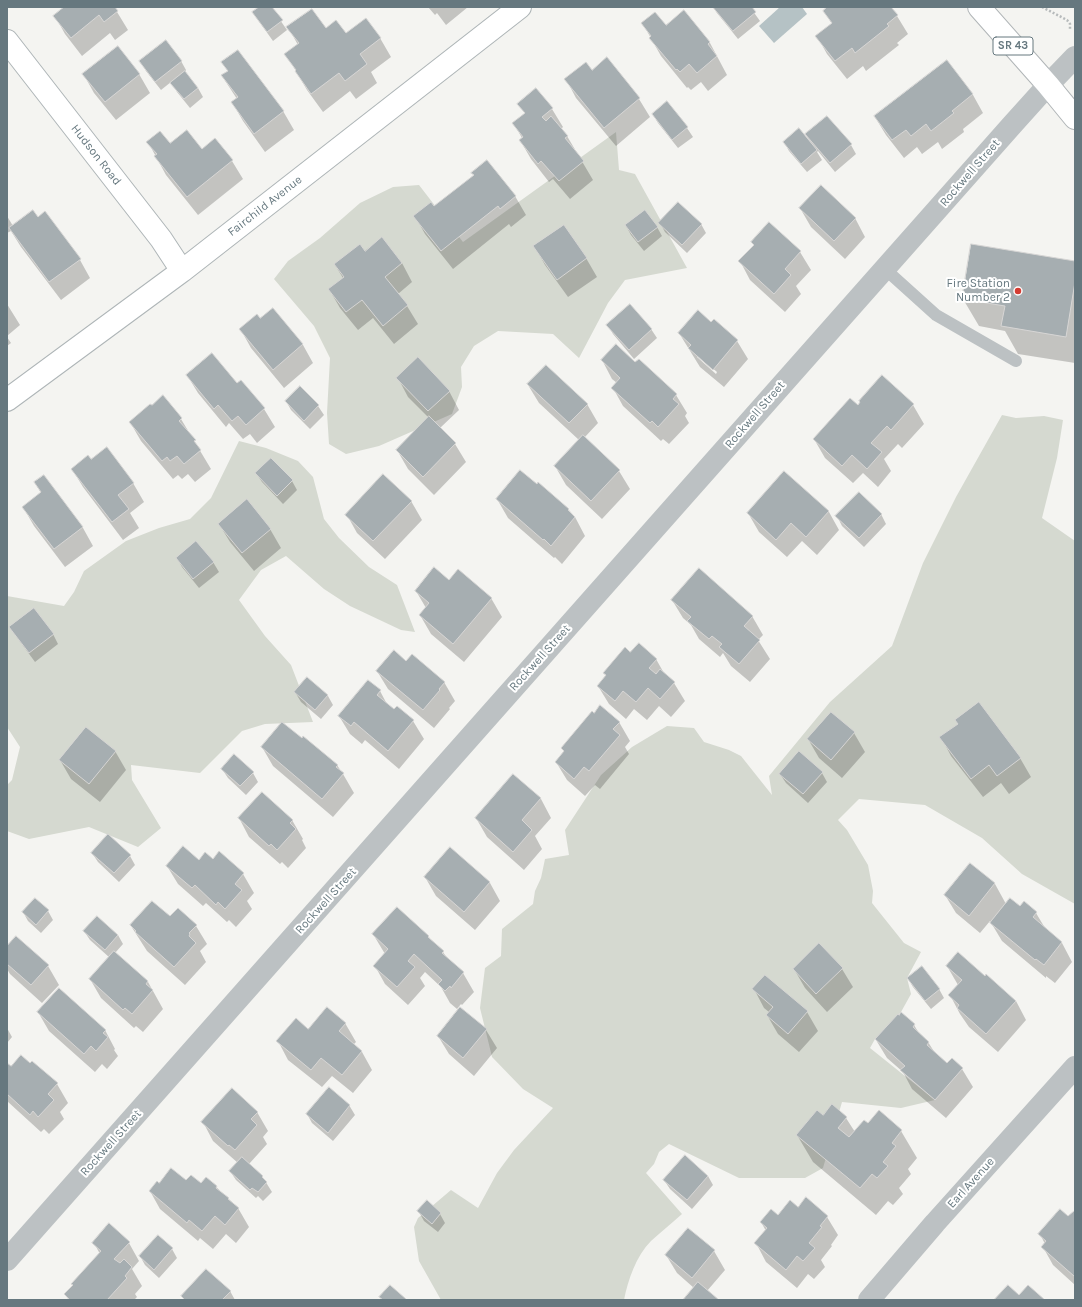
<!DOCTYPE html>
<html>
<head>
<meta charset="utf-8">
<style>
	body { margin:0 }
	#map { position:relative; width:1082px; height:1307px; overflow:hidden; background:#f4f4f1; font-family:Karla,sans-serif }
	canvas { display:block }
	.frame { position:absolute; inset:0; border:8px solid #66787f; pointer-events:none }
</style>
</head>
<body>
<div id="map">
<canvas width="1082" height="1307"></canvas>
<div class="frame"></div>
</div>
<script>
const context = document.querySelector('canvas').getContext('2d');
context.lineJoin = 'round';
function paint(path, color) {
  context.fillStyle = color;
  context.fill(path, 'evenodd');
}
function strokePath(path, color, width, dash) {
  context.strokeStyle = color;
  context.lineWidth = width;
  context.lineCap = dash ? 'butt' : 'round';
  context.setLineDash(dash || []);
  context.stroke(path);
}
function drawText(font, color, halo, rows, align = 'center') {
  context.font = font + ' Karla,sans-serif';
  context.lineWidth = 4;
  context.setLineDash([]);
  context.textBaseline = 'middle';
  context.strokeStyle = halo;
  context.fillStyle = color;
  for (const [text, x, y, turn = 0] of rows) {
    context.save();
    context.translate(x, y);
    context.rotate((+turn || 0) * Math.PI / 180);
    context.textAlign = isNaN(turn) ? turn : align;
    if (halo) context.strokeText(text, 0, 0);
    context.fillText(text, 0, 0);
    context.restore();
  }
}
paint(new Path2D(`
	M616,132L619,170L635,174L687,268L625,280L608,303L579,358L553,334L498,331L474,346L461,367L462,387L452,414L379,446L346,454L329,444L327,413L330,358L314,326L274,279L288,261L320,238L360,203L393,187L419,185L463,242Z
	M1002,415L1016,418L1044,416L1063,420L1057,458L1042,518L1075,541V904L1022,874L982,838L925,805L859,799L838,820L847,830L868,865L873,891L872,903L904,943L921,952L907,978L911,994L901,1012L875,1039L870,1048L935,1100L901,1108L842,1102L823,1168L805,1178H739L669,1144L659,1152L654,1164L646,1173L682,1214C672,1223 661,1232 651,1241C636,1256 628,1280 624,1300H441L419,1261L414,1227L418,1218L451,1190L478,1208L497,1173L514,1150L553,1108L523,1089L492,1057L480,1008L485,968L501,956L502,929L533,904L535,891L541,878L545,859L569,855L565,830L601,775L632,747L667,726L694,728L704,742L729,750L741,756L772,795L769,776L830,702L892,646L923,563L956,497Z
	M239,441L266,448L298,461L313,477L324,519L339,538L369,567L397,585L415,632L401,630L350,606L324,589L286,556L261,570L239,600L265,636L291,665L313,722L265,724L242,731L200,773L131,765L132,780L161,828L138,847L89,827L29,839L7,831V785L12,780L20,747L7,727V596L64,606L74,592L84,571L126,541L159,528L190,519L211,498Z`), '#d5d9d0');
paint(new Path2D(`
	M780,7H802L807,14L774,43L759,26Z`), '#b5c2c5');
paint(new Path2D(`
	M66,7H114L128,30L115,40L110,33L82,56L65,34L55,16Z
	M260,7H271L287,30L273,41L253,13Z
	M428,7H468L446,25L437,13L435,15Z
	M713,7H750L760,21L738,39L717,13Z
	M829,7H890L897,16L908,34L897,43L899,45L866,71L863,66L847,79L827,54L817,36L832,24L824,11Z
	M684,11L710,43L727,75L708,91L701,82L691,90L688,87L687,88L661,56L643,24L665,26Z
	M288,27L326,29L346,34L380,38L391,57L371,72L377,83L356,99L350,91L323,112L307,90L286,54L298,45Z
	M607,59L639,99L650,117L616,146L576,98L566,79L592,71Z
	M181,61L186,70L185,72L198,88L203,97L190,108L177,92L171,82L161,90L146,71L141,62Z
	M947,61L973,95L983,113L963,129L964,132L942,149L938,142L922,154L917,147L904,158L886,135L875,117Z
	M223,62L283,111L294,130L265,152L243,121L232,102L237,99L222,76L228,72Z
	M139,74L150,93L116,120L94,93L84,75Z
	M667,103L687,128L693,137L678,148L658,123L653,114Z
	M519,104L552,109L563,127L561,129L567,136L593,180L570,199L553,179L549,182L531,159L520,140L522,138L514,124L525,114Z
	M827,117L851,145L856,154L835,172L818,151L817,152L822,160L807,172L789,151L784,142L810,143H811L806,135Z
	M148,142L202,150L232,161L243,179L198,215L166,175Z
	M515,196L526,215L511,227L509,224L453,269L425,234L415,216L434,208Z
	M800,208L855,218L865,237L845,259L811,227Z
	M45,213L80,260L90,278L61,300L21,247L11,231L7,233V216L13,226L38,218Z
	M660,223L701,224L706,233L687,253L665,232Z
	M626,226L657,227L662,236L644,251L631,235Z
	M382,238L402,263L412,282L398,294L407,306L418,324L394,344L373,318L358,330L340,308L329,289L343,278L335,265L364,252Z
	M752,242L800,252L811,270L796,286L801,294L785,312L750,280L740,261L754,246Z
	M535,247L586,258L597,277L568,297L545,265Z
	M1075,262V363L1018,354L1005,331L979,326L963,299Z
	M7,304L20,325L7,336Z
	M273,309L303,345L313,363L284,388L251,348L241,330L260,320Z
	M711,323L737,341L748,359L724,387L700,367L679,333ZM697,355L717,372L716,374L697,357Z
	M608,325L651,329L657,338L634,359L613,334Z
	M7,337L11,343L7,346Z
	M602,360L635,364L676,395L687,413L685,416L689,423L669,444L663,439L661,441L623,406L613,388L617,383L612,379Z
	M187,375L237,384L264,409L275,427L257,443L250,434L243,439L229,423L226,427L198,393Z
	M882,377L913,405L924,424L902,448L898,444L884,459L891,471L878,487L863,473L853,483L825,458L814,439L858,407Z
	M398,378L449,391L459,410L440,428L455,444L466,462L434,495L408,469L397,450L429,418L408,397Z
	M528,385L587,404L598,423L584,438L619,471L630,489L602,519L566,485L555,466L579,440L539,403Z
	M300,388L318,406L324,415L310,429L291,410L286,401Z
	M163,397L181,419L211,469L195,482L188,474L182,479L178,475L173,479L141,441L130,422Z
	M72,469L133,483L144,502L130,513L139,528L123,540L83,487Z
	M784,472L829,512L839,530L817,555L802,541L787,557L759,532L748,513Z
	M256,473L292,481L297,490L283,504L262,482Z
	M43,476L83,528L93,546L65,567L34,526L23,507L41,493L35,483Z
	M497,499L568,509L575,517L585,536L562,564L555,557L554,558L508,518Z
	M411,501L422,520L385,559L357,533L347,515Z
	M881,514L886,524L864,547L842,526L837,516Z
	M219,524L270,529L281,548L254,571L230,542Z
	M177,558L213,562L219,572L199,588L182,567Z
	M449,581L491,598L502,617L464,662L431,634L420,615L426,608L416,591Z
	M672,600L752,616L763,635L758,640L770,659L750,682L731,666L723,653L720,657L699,639L691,625L683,618Z
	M10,627L53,634L58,644L35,662L16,636Z
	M630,653L656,659L665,675L674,683L685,701L671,717L659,706L647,720L634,709L626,719L609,704L598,686L606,676L604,673Z
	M406,662L444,682L455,701L449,708L450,709L434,728L388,689L377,671Z
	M307,678L328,696L333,705L321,719L301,702L295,692Z
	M380,691L388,706L413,721L424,739L399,769L365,740L362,744L350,734L339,716Z
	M831,713L854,733L865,752L842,778L819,758L808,739Z
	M619,722L630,741L625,747L629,754L600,789L595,785L585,796L567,780L556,762L564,752L562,748Z
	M941,737L1020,758L1031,777L1009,794L1001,783L983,797L951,756Z
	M262,747L337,765L343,774L354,793L333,817L273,766Z
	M115,751L126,770L100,802L71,779L60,760Z
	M222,769L253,773L258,782L246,795L228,778Z
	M822,773L827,782L808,803L786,783L780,774Z
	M514,775L541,799L551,818L535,836L542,849L524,870L487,837L476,818Z
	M239,818L292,820L303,839L302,840L306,848L288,868L282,862L280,864L249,837Z
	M450,848L490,883L500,901L475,930L436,896L425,877Z
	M92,853L130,856L135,865L119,882L98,862Z
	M219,853L243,874L254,893L247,901L252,909L236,927L229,920L227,922L206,903L203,906L178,884L167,866L213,860Z
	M970,864L995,884L1006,904L1036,913L1045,928L1062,943L1072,962L1055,983L1046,976V978L1002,941L990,921L980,933L956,913L945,895Z
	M397,908L429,937L431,941L443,952L447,958L463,973L474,992L462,1005L461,1004L457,1009L450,1003L441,987L425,972L420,978L425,986L408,1005L385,984L375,966L385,954L373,934Z
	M48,911L53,920L41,933L28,921L23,912Z
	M170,917L196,926L207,944L200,951L206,962L185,985L147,951L131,926Z
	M84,931L118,935L123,944L115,953L148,982L163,1009L143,1032L136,1026L134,1028L101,998L90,979L110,958L90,940Z
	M7,947L48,966L59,985L42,1003L10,974L7,969Z
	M947,966L985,977L1016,1001L1026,1020L998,1052L969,1027L960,1014L950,995L958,985Z
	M794,969H842L853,987L827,1012L805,988Z
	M765,976L807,1012L818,1031L799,1052L778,1034L767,1015L769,1012L764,1008L754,989Z
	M908,978L939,989L944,998L931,1009L913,987Z
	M38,1012L105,1030L115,1049L114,1050L118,1056L107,1069L102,1064L95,1072L49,1031Z
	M345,1023L356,1042L353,1045L362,1052L372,1070L353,1093L332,1076L322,1087L288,1060L278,1041L308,1030Z
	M914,1025L920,1035L928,1042L935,1053L947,1064L962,1069L973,1087L946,1118L912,1089L903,1072L887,1058L876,1040Z
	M7,1028L12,1037L7,1043Z
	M486,1030L497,1048L474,1076L449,1054L438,1036Z
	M32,1062L57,1084L68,1103L60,1112L64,1119L49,1134L44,1129L41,1132L7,1101V1064L11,1068L30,1065Z
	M349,1105L355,1115L333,1141L312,1123L307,1114Z
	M257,1112L268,1131L263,1137L267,1144L249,1164L262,1176L272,1192L263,1201L258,1196L256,1198L236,1180L230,1171L238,1163L213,1141L203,1122Z
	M846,1118L855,1132L868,1124L901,1131L917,1158L908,1169L911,1174L899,1188L903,1194L893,1205L888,1201L876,1215L813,1162L797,1135Z
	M708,1176L713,1185L692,1209L670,1189L664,1180Z
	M207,1178L238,1208L249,1227L236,1243L226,1234L213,1249L200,1238L198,1241L160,1209L150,1191L160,1184L186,1182L201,1184Z
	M798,1208L827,1217L838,1235L831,1245L832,1246L821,1260L825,1267L814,1279L808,1274L797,1288L766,1262L756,1243L766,1231L761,1222Z
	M419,1212L440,1214L445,1223L438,1232L424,1221Z
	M1075,1213V1285L1053,1265L1043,1247L1045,1244L1040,1234Z
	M94,1243H129L139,1261L132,1269L142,1286L135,1294L137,1297L134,1300H69L65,1295L100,1254Z
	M172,1249L177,1258L159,1278L145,1265L140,1256Z
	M714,1251L725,1270L707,1291L717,1300H684L694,1288L677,1273L666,1255Z
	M230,1291L235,1300H184L182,1296Z`), '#0003');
const building = new Path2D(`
	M64,7H115L118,11L104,22L99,15L71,38L53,16Z
	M259,7H272L283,20L267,32L252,12Z
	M713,7H752L756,12L733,31Z
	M827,7H891L898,15L887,24L889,26L855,53L852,48L835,61L815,36L832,23L823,11Z
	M312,9L326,28L336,20L346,33L366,18L381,38L360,54L367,64L345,81L339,73L311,94L295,71L296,70L284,54L299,43L286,27Z
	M684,10L710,42L708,44L717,56L697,73L689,64L680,72L677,69L676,70L649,38L651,36L641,23L655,12L666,25Z
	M166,40L182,61L155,82L139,61Z
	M118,46L140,74L105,102L82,74Z
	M238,50L284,111L254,134L231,102L238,97L221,75L228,71L221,62Z
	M607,57L640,98L604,128L564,79L586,62L592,70Z
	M947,60L973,94L952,111L954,113L931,131L926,124L911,136L906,130L892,140L874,116Z
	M185,71L198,88L184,99L170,83Z
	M536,88L553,108L542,117L546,121L551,116L568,136L565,138L584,161L559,181L541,161L538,164L519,140L523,137L512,123L525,113L517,104Z
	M667,101L688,127L672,140L652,114Z
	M827,116L852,144L830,163L805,134Z
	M799,128L817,150L801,164L783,142Z
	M187,130L202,149L215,138L233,160L187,197L154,156L157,154L146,142L160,131L170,143Z
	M487,160L516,196L500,209L498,206L441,251L413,216L431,202L434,206L474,175L471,173Z
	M821,185L856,218L834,241L799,208Z
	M678,202L702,224L682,245L658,223Z
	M33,210L38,217L45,211L81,259L49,282L9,228Z
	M645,210L658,227L638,242L625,225Z
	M769,222L801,251L785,269L791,275L774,294L738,261L754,245L751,242Z
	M564,225L587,258L557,280L533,246Z
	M382,237L402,263L385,277L408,305L383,326L362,300L346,312L328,289L344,277L334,264L360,244L365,251Z
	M971,244L1075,261V282L1066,337L1001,326L1005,306L962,299Z
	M630,304L652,329L629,350L606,325Z
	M273,308L303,344L273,370L239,329L257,314L260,318Z
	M698,310L711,322L714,319L738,340L713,370L688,348L691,345L678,333Z
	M616,344L635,362L639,359L677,394L673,399L679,404L658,427L652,421L650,423L611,388L620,378L601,360Z
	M212,353L237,383L241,380L265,408L246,425L238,416L232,421L218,405L214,409L186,375Z
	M418,357L450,391L428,411L396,378Z
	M546,365L588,404L569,423L527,384Z
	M882,375L914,404L891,430L887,426L871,443L882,452L867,469L852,455L842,466L813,439L850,398L858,405L860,402L859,401Z
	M300,386L319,405L304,421L285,401Z
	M163,395L182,418L179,421L196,440L194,441L201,450L184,464L177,456L170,461L167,457L162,461L129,422L150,404L152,405Z
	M429,416L456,443L423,477L396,450Z
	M583,435L620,470L591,501L554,466Z
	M107,447L134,483L118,495L129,509L112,522L71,469L88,455L91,459Z
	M271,458L293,480L277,496L255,473Z
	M520,470L537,484L538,482L569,509L568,510L575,517L551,546L544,539L543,540L496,499Z
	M784,471L829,511L806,537L791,523L776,540L747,513Z
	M383,474L412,501L373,541L345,515Z
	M44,475L83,527L54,549L22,507L41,492L34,482Z
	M859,492L882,514L859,538L835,516Z
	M247,499L271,529L242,553L218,524Z
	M196,541L214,562L193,579L176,558Z
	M434,567L449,580L458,569L492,598L453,644L419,615L429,603L415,591Z
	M699,568L753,616L744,626L760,640L739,664L719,647L722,644L712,636L709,639L687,621L691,617L671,600Z
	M34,608L54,634L29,653L9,627Z
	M639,643L657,659L649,668L656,674L660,669L675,682L660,699L648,688L636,702L623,691L615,701L597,686L606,675L603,673L625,647L630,652Z
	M394,650L406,661L412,654L445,682L439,689L440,690L423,710L376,671Z
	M307,677L328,695L315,710L294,692Z
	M368,680L381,690L377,695L394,709L397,706L414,720L388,751L354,722L351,726L338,716Z
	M979,702L1021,758L997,776L989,765L971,779L939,737L958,724L955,720Z
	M600,705L620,722L613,729L620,735L589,771L584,767L574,779L555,762L564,751L561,748L592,711L594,713Z
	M831,712L855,732L831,760L807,739Z
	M282,722L302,738L303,736L338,765L336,767L344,773L322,799L261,747Z
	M86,727L116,751L89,784L59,760Z
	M799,751L823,772L803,794L779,774Z
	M234,754L254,772L240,786L221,769Z
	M513,774L541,798L522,820L532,830L513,852L475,818Z
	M262,792L293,820L290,823L296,829L277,850L271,844L269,846L238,818Z
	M108,834L131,855L114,873L91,853Z
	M183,846L199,860L205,852L213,859L219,851L244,873L235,884L242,890L225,909L218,902L216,905L195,885L192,888L166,866Z
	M450,847L490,882L464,912L424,877Z
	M970,863L995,883L969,916L944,895Z
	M35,898L49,910L36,925L22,912Z
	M1010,898L1020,906L1024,901L1037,912L1033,917L1062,942L1044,965L1036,959L1035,960L990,923Z
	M152,901L170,916L178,908L197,925L189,933L190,934L189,936L196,943L174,967L135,932L136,931L130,925Z
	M397,907L429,936L428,937L444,951L442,953L464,972L451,988L450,986L445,991L438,984L442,980L414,954L408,961L415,967L397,987L373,966L388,949L372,934Z
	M97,916L118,935L105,950L83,931Z
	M16,936L49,965L31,985L7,964V946Z
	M819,943L843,968L816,994L793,969Z
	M114,951L148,981L146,984L153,990L132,1014L125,1008L123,1010L89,979Z
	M958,952L985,976L986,974L1016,1001L986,1034L957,1008L959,1005L948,995L962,980L946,966Z
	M922,966L940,989L925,1001L907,978Z
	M765,975L808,1011L788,1034L766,1015L773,1007L752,989Z
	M59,988L106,1030L103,1033L108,1037L96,1051L91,1046L84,1054L37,1012Z
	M327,1007L346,1023L339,1031L362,1051L342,1075L321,1058L311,1070L276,1041L296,1018L308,1029Z
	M460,1007L487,1029L463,1058L437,1036Z
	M901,1012L915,1024L913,1027L929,1042L927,1045L947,1063L952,1058L963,1068L935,1100L900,1070L905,1066L875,1039L898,1014L899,1015Z
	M21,1055L30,1063L32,1061L58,1083L48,1094L54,1100L38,1117L33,1111L30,1115L7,1094V1063L11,1066Z
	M329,1087L350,1105L328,1133L306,1114Z
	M232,1088L258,1112L251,1119L257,1125L235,1150L229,1145L228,1146L201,1122Z
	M832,1104L847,1117L838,1128L849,1137L864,1120L868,1123L879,1110L902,1130L892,1143L896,1146L883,1162L888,1166L877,1178L872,1174L860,1188L796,1135L817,1110L823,1115Z
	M685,1155L708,1176L687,1200L663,1180Z
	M242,1157L263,1176L262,1177L267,1182L258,1192L252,1188L250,1190L229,1171Z
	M171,1168L186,1180L191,1175L201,1183L206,1177L217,1186L216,1188L229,1198L228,1199L239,1208L225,1225L215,1216L202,1231L189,1220L187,1223L149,1191L157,1181L159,1183Z
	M806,1197L828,1216L820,1226L822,1227L809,1243L815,1248L803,1261L797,1256L786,1270L754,1243L767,1228L760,1222L771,1209L778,1215L790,1200L798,1207Z
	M427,1200L441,1213L432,1224L417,1211Z
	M1060,1209L1068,1216L1074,1211L1075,1212V1274L1074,1276L1041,1247L1046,1241L1038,1234Z
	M109,1223L130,1242L114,1259L120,1263L124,1259L132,1267L125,1276L127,1278L107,1300H70L64,1294L73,1285L71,1284L101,1251L92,1243Z
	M688,1228L715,1250L692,1278L665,1255Z
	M158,1235L173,1248L154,1270L139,1256Z
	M206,1269L231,1291L222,1300H185L181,1296Z
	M698,1282L719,1300H683Z
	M390,1285L406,1299L405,1300H383L379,1297Z
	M1008,1285L1019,1295L1028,1285L1045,1300H994Z`);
paint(building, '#a6aeb1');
strokePath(building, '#d6d5d4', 1);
const secondary = new Path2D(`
	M7,41L161,239L182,271
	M7,400L182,271L520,7`);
const primary = new Path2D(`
	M979,7L1048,85L1075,118`);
strokePath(secondary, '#aeb5b7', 24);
strokePath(primary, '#b0b5b7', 24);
strokePath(new Path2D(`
	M1042,7L1067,20L1070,24V30`), '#b6babb', 2.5, [2, 2]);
strokePath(new Path2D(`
	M885,269L936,315L1016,361`), '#bcc1c3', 12);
strokePath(new Path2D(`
	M7,1260L1012,125L1048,85L1075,57
	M869,1300L935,1223L1075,1067`), '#bcc1c3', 22);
strokePath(secondary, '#fff', 22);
strokePath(primary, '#fff', 22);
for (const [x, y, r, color] of [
	[1018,291,4,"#d43c32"]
]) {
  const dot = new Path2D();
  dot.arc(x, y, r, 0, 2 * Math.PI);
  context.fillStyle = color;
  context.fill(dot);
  strokePath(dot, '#fff', 1.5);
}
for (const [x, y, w] of [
	[1013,46,40]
]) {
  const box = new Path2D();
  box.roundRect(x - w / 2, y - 9, w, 18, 3);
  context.fillStyle = '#fff';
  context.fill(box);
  strokePath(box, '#66787f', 1);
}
drawText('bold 11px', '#66787f', null, [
	["SR 43",1013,46]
]);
drawText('12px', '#66787f', '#fff', [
	["Hudson Road",96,155,52],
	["Rockwell Street",970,173,-49],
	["Fairchild Avenue",265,206,-38],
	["Rockwell Street",755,415,-49],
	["Rockwell Street",540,658,-48],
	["Rockwell Street",326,901,-48],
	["Rockwell Street",111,1143,-48],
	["Earl Avenue",971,1183,-48]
]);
drawText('12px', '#66787f', '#fff', [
	["Fire Station",1010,284],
	["Number 2",1010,298]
], 'right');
</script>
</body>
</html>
